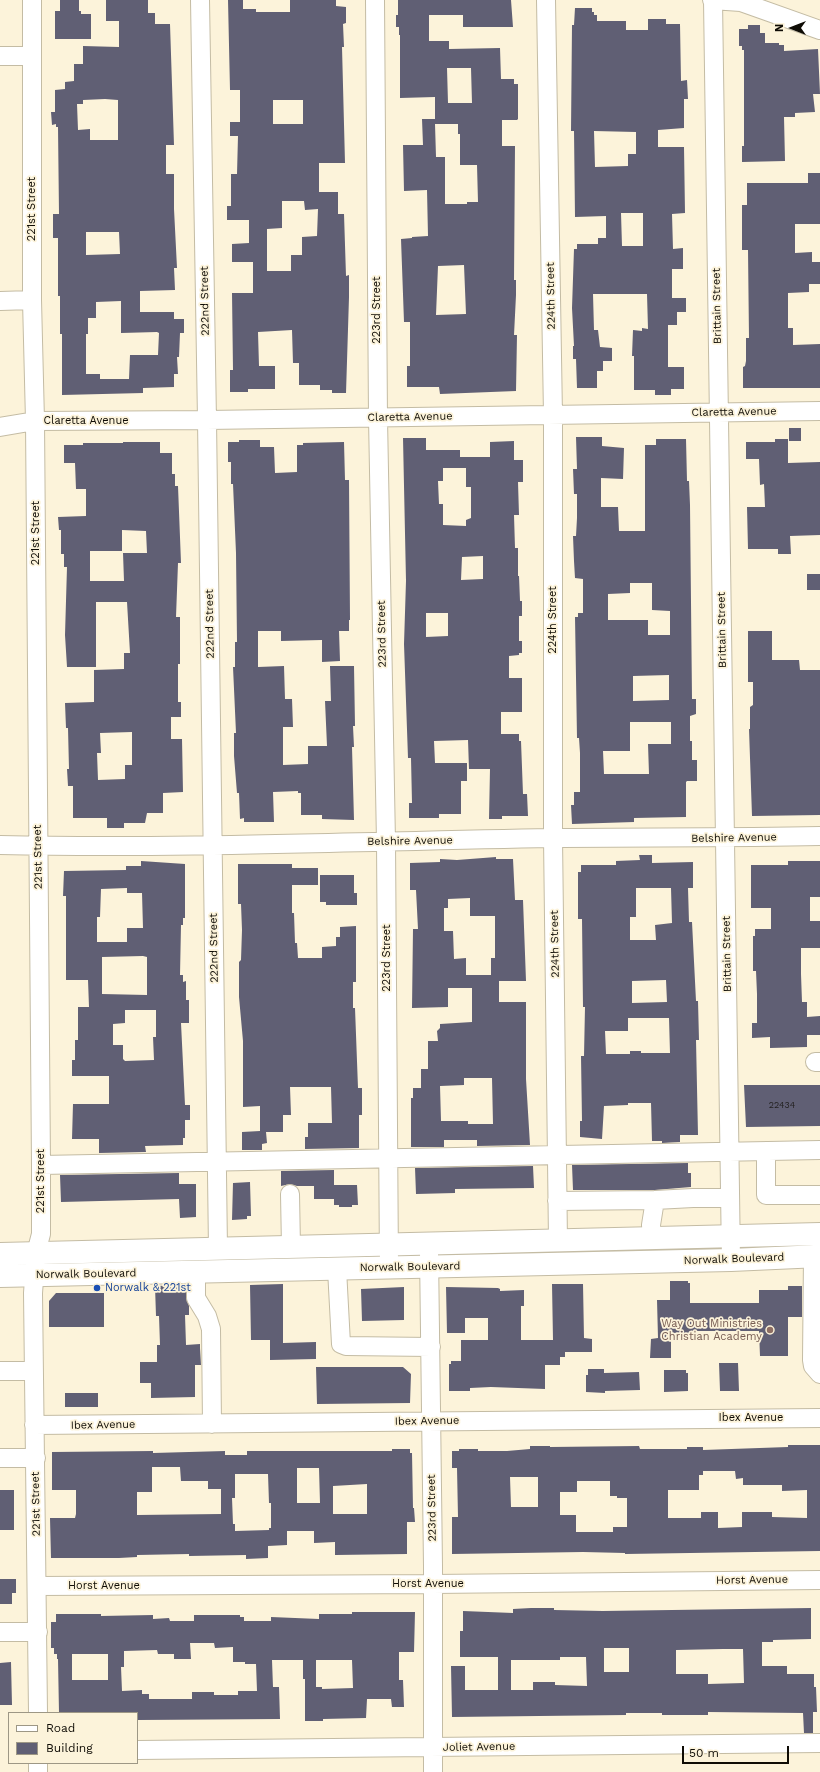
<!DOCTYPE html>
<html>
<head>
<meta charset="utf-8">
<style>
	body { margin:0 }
	#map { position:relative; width:820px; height:1772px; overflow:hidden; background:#fcf3da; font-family:"Work Sans",sans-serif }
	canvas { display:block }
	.legend { position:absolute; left:8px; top:1712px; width:130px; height:52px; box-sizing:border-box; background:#fcf3da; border:1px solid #9d9785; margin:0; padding:5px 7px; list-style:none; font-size:12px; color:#0f0c05 }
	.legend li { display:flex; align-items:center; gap:8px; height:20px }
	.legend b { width:20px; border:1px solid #9d9785 }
	.north { position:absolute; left:772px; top:8px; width:40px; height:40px; -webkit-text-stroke:3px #fcf3da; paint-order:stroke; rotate:270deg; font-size:11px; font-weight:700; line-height:16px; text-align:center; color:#0f0c05 }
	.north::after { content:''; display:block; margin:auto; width:14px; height:18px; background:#0f0c05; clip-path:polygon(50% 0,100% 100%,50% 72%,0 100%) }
	.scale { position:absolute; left:682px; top:1746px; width:107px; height:18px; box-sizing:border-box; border:2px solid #0f0c05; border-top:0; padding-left:5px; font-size:12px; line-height:14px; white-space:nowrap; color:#0f0c05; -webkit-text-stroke:3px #fcf3da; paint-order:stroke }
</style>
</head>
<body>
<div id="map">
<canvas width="820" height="1772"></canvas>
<ul class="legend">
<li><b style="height:5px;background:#fff"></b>Road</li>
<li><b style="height:11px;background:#605f74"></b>Building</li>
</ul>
<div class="north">N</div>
<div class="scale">50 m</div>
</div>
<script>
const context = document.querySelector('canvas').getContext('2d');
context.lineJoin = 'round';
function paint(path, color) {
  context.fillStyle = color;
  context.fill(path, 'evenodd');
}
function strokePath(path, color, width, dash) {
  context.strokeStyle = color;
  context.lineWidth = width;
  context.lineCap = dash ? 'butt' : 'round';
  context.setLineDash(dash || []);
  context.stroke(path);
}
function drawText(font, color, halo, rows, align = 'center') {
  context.font = font + ' "Work Sans",sans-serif';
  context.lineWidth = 3.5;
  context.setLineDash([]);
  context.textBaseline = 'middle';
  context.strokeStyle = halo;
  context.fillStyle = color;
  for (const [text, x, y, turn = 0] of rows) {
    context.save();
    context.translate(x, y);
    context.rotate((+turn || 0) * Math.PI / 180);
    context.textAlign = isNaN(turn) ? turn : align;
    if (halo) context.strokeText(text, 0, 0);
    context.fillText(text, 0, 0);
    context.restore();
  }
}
paint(new Path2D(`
	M60,0H79V11H81V14H91V39H55V11H60Z
	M106,0H148V13H155V24H170L174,145H166V174H174V209L177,268H174L175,290L140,291V312H174V319H184V333H180L179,357H177L178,374H174V387L143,388V393L62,395V334H60V296H58V238H53V214H59L58,127H56V124L52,125L51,112H55V90L65,89V82L74,81V64H83V46L119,47V21H106ZM105,99L118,100V140H90V129L78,130L77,104H83V100ZM86,232H119L120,254L86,255ZM121,301V333L157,332L159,333L158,355H130L129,379H100V374H86V334H88V318H96V302Z
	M228,0H243V9H256V12H290V0H336V6L346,7V23L343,24L344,47H342L345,163H319V192H338V214H344L346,276L349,275V297L346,393H332V390H320V385H299V363H293L292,330L258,332L259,366H275V389H248V392H230V370H233L232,293H253V262H232V244L249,243V220H227V206H231V174H237L238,136H230V122H240V90H230ZM273,100H303V124H273ZM282,201H304L305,210L318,209L317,236L302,237V255H291V271H267V229L282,228Z
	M398,0H511L513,27H463V15H429V41H449V49L500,48L501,79H514V84H518V119L517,120H502V146H515L514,280H516V295L514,335H517L516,391L440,394L439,387H407V366H410V322H404L401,239L412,238V237L428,236L427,190L404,191L403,145H423L422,119H435V97L400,98V35H399V27H396V15H398ZM447,68H471L472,103H448ZM435,124H458V134H460V165H477L478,202H467V204H445V157H436ZM464,265L466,314L436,315L438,266Z
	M575,8H592V12H594V15H597V21H626V30H648V19H666V24H680L681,81L687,80L688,99H684V128L658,130V147H684L685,213L672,214L673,249L683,248V269H672V298H686V312H677V325H668V367H684V389H671V395H655V390H634V356H632L633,330L642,331V328L648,329L647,294H593L594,330H598L600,347L612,348V361H603V371H597V388H577L576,359H573V346H574L572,308L574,249H577V244H598V238H606V216L575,217L574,131H571L572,25H574ZM594,131L636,132V154H628V166L595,167ZM621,213H643V246H622Z
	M748,25H760V33H765V43H779V45H784V51L818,49L820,94H813L815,112L795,113V117H784L785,161L742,162V146H744V50H742V46H739V29H748Z
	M808,173H820V224H795V253L812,252V262H820V284H809V292L788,293V328H793V345L820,344V388H743V367L745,366L746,361V338H749L748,250H742V205H747V183H808Z
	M789,428H801V441H789Z
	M576,437H602V446L624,448L623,479L601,478V507H618L619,531H645V445H656V439H686L687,481H689L690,505L692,699H696V714L690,716V741H692V760H697V781H687L686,782V817L634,818V822L572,824L571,805H574V792H580V753L579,738H577L575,617H578V613H583V579L575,578L574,561L573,536H576L577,518V494H574L573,469H577ZM630,583H652V610L670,611V635H648V620H608V594L630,593ZM669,675V700L633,701V676ZM630,722H671V744H648L649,774H604L603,751H630Z
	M403,438H426V450H460V457H490V442L514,441V460H523V482H518L519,515H514L515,548H518V576H519L520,601H522V616H519V641H522V653H519V655L509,656V678H522V712H501V734H519V741H521L523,794H527L528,816H502V819H489L490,769H469L468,740L434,741L435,763H467V781H461V814H439V818H409V803H412L411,758H408L404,644L406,581ZM443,468H466V487H471V518L466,520V526L443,525V504H439L438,481H443ZM483,556V579L461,580L462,557ZM426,613H448V636L426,637Z
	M775,439H788V463L820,462V535L790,536L791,554H778V549H748L747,507H765L764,484L760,485L759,459H746V442H775Z
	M239,440H260V447H274L275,473L297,472V445H303V443L344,442L345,480H349L350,620H349V631H339L340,661L322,662V640L281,641V631H258V667L284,666L285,699H292L293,727H283V765L308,764V746H327L325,701H331L330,666H354L355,726H353L354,747H352L354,820L322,819V815H301V793H298V791L273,792L274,822H244V818L240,819L239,793H237L234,756V733H236L233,667H235V642H237L236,553L233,484H231V462H228V442H239Z
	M123,442H160V453H172V474H175V486H178L181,563H178L176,617H180V664H178V702H181V717H171V739H182L183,792L163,793V813H147L145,823H124V828H107V818H73V786H68L67,769H69L68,728H66L65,703L94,702V670L124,669V653H130L127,602H96V667H67L65,635L67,567H64V554H61V530H59L58,517L86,516V489H76L75,463H64V445H83V443H123ZM122,530L146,531L147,553H123L124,581H90V551H122ZM132,732V765H125V779L98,780L97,753H101L100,733Z
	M807,574H820V590H807Z
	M748,631H772V660H799L800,670H820V815L752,816L749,729H750V707L753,705V682H748Z
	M639,855H652V863L693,862V888H688L689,922H692L696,1001H698L699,1040H696L698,1135H680V1142L662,1143V1141H652L651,1103H628V1105L604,1106L602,1139L580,1137V1121H582L581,1056H584L585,1007H583L582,919H578V872H581V865H616V861L640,860ZM636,888H671L672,923L655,925L656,940H630V917H636ZM666,980L667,1002L632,1003V981ZM628,1018H669L670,1053H641V1051H630V1054H606L605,1031H628Z
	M496,857V859H513L515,900H523L526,981H499V1002H526V1079L530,1145L477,1146V1140H444V1147H411V1098H413V1088H421V1069H428V1041H438L437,1031L440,1028V1024L472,1022V988H448V1007L412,1008L413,929H418L416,890H410V863L440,862V859L457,860ZM470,898V916H495V958H491V975H466V958L454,959L453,931H444V908H448V899ZM464,1078H492L493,1124H468V1121H441L440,1086L464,1085Z
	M141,861L185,864V918H183V925H181L180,975H183V982L186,981V1000H189V1023H181L185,1105H190V1120H185V1138H183V1145L145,1146L146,1152L99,1153V1139H72L73,1104H109V1076H72V1060H75V1040H78V1007H89L88,980H66V896H63L64,871L126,870V866H141ZM127,888V893H142L143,928H127V942H97V917H100L101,889ZM143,956L147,957V995L102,994V957ZM125,1010H156V1037H153L154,1060L125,1061L123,1059V1045H113V1024L125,1023Z
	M788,861H820V897H810V921H820V948H801V974L802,1002H807V1017L820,1016V1035H807V1047L770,1048V1037L752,1038V1023H757V994L756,971H753V936H755V929H771V908H751V865H788Z
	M238,864H292V868H318V885H292V913H294L295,943H297L298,958H322V947L336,946V937H340V927L356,926V982H353V1008H355L358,1088H362V1115H359V1148L305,1149V1137H308V1123H332L331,1087H290L291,1115H283V1132H266L267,1143L262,1144V1150H242V1132L260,1131V1106L243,1107V1041L239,997V962L241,960L242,930L241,904H238Z
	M320,875H354V893H357V905H326V902H320Z
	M744,1085H820V1126L746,1127Z
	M688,1163V1173H691V1187L655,1190H573L572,1165Z
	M533,1166L534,1188L455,1189V1193L416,1194L415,1168Z
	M334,1170V1185H357L358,1205H352V1207H339V1205H334V1199H314V1186H297L290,1184L281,1186V1171Z
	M179,1173V1184H196V1217L180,1218L179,1199L61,1202L60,1175Z
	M250,1182L251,1216H247V1219L232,1220L233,1183Z
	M670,1281H688V1283H690V1303H759V1290H788V1286H802V1317H788V1356H760L759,1331H690V1333H671V1358H650L651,1339L658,1338L657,1300H670Z
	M283,1284V1343L316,1342V1359L270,1360V1340H251L250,1285Z
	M552,1284H583L584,1338L592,1339V1352H565V1357H560V1365H545V1389L491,1387L470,1388V1391H449V1364H451V1361H461V1340H488V1318H465V1333H447L446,1287L498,1288L500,1289V1291L524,1290V1306H521V1340H553Z
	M186,1285V1298L189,1306V1315H185L186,1345L200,1344V1348L201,1365H195V1397L151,1398V1383H140V1362H157V1345H160L159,1316H156L155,1286Z
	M404,1287V1320L362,1321L361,1289Z
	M56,1293H104V1327H49V1301Z
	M719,1363H738L739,1391H720Z
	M316,1367H403L411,1374L410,1403L317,1404Z
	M588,1369H604V1373L639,1372L640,1390L605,1391V1393L586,1392V1375H588Z
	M664,1370H686V1373H688V1391L664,1392Z
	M65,1393H98V1407H65Z
	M788,1445H820V1551L625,1554V1553L583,1552L452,1554V1517H458L457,1468H452V1451H459V1449H478V1451H507L530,1449V1446H550V1447L639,1446L640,1449H687V1447H703V1450L788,1447ZM703,1471H735L736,1479L743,1478V1485H782V1491L807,1490V1518L772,1517V1512H742V1527L718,1528V1512H701V1518H668V1490H699V1475H703ZM510,1477H538V1507H511ZM577,1481H610V1496H617V1498H627V1527H613V1532H576V1515H560V1492H577Z
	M392,1449H410V1453H412L413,1508H414L415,1522H407V1554L335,1555V1542L314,1543V1531H287V1545L268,1546V1558L246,1559V1555L189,1556V1554L137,1555V1557L119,1558H51L50,1518H75L76,1514V1490H52V1452L153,1451V1453L225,1451V1455H247V1451H392ZM152,1467H180L181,1481H208V1489H221V1514L137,1515V1492H152ZM297,1468H319L320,1503H297ZM235,1474H268L269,1503H271V1528H269V1530L235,1531V1524H233L232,1498H235ZM367,1484V1514H333V1486Z
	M0,1490H14V1530H0Z
	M0,1579H16V1593H12V1604H0Z
	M531,1608H554V1610L603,1611L811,1608V1639L773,1640V1642H762V1666H787V1674H814V1687H816L817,1712H813V1733H804L803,1713L708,1712V1715H662V1713H626V1715L452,1717L451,1666H465V1690H498V1657H460V1631H463V1611L513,1613V1609ZM604,1648H629V1672H604ZM723,1649H743L744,1683L708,1684V1674H676V1650ZM560,1657H586L587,1686L555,1685V1682H533V1690H511V1660H560Z
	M352,1612H415L414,1652H399V1680H403L404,1707H392L391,1699H367L366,1718L323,1719V1721H305V1679H303V1660H272L273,1687H279L280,1719L138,1720L137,1713H59L58,1659H57V1654H54V1648H51V1622H56V1614H101V1616L153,1615V1619L169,1618L170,1621H194V1615H240V1617H244V1621H271V1617L319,1619V1614H352ZM190,1643H214L215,1648L233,1647V1662H245V1664H256L257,1691H238V1695H214V1692H192V1699H149V1694H142V1690L122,1691L121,1667H124V1651L157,1650L158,1654H174V1659H191ZM72,1654H108V1680H72ZM316,1660H352L353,1688L322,1689V1687H316Z
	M11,1662L12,1705H0V1663Z`), '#605f74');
const minor = new Path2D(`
	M32,0V300L35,421L41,1165V1234L36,1253L33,1293L38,1713
	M200,0L207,420L218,1249
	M375,0L378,418L386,842L389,1267
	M546,0L553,415V838L558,1241
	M712,0L741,2L820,30
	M713,0L731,1260
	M0,56H32
	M0,301L32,300
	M0,427L35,421L207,420L820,411
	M0,845C184,849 368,841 552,838C641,837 731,838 820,836
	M815,1062H820
	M766,1151V1195H820
	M41,1165L820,1150
	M290,1194L291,1247
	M557,1201L655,1200
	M652,1239L651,1225L655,1200L693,1198H730
	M429,1253L433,1566V1772
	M813,1256L812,1360L813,1366L820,1374
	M337,1269L341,1344L346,1346L431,1347
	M196,1272V1298L207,1316L211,1329L212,1424
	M0,1371H33
	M34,1425L820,1418
	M0,1458H36
	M37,1586L433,1584L820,1580
	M0,1632H38
	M137,1750L820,1743
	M38,1772V1763`);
const major = new Path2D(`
	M0,1254L820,1234
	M0,1276L731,1260L820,1256`);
strokePath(minor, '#c4bca4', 20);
strokePath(major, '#c4bca4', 24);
strokePath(minor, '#fff', 18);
strokePath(major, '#fff', 22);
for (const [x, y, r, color] of [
	[97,1288,4,"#1a4fb4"],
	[770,1330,4,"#8d6e63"]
]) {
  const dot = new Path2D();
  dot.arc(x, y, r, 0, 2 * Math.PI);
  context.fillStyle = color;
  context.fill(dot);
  strokePath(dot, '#fcf3da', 1.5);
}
drawText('9px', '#232121', null, [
	["22434",782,1105]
]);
drawText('11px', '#0f0c05', '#fcf3da', [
	["221st Street",32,209,-90],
	["224th Street",551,296,-91],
	["222nd Street",205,301,-91],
	["Brittain Street",717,306,-91],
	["223rd Street",377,310,-90],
	["Claretta Avenue",734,412,-1],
	["Claretta Avenue",410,417,-1],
	["Claretta Avenue",86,421],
	["221st Street",36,533,-90],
	["224th Street",553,620,-90],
	["222nd Street",210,624,-91],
	["Brittain Street",722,630,-91],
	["223rd Street",382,634,-91],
	["Belshire Avenue",734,838,-1],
	["Belshire Avenue",410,841,-1],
	["221st Street",38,857,-91],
	["224th Street",555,944,-91],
	["222nd Street",214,948,-91],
	["Brittain Street",727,954,-91],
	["223rd Street",387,958,-90],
	["221st Street",41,1181,-90],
	["Norwalk Boulevard",734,1259,-2],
	["Norwalk Boulevard",410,1267,-1],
	["Norwalk Boulevard",86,1274,-1],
	["Ibex Avenue",751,1418],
	["Ibex Avenue",427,1421,-1],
	["Ibex Avenue",103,1425,-1],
	["221st Street",36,1504,-91],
	["223rd Street",432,1508,-91],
	["Horst Avenue",752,1580,-1],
	["Horst Avenue",428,1584],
	["Horst Avenue",104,1586],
	["Joliet Avenue",479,1747,-1]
]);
drawText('11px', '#164399', '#fcf3da', [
	["Norwalk & 221st",105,1288]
], 'left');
drawText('11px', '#785e54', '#fcf3da', [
	["Way Out Ministries",762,1324],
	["Christian Academy",762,1337]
], 'right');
</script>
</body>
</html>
